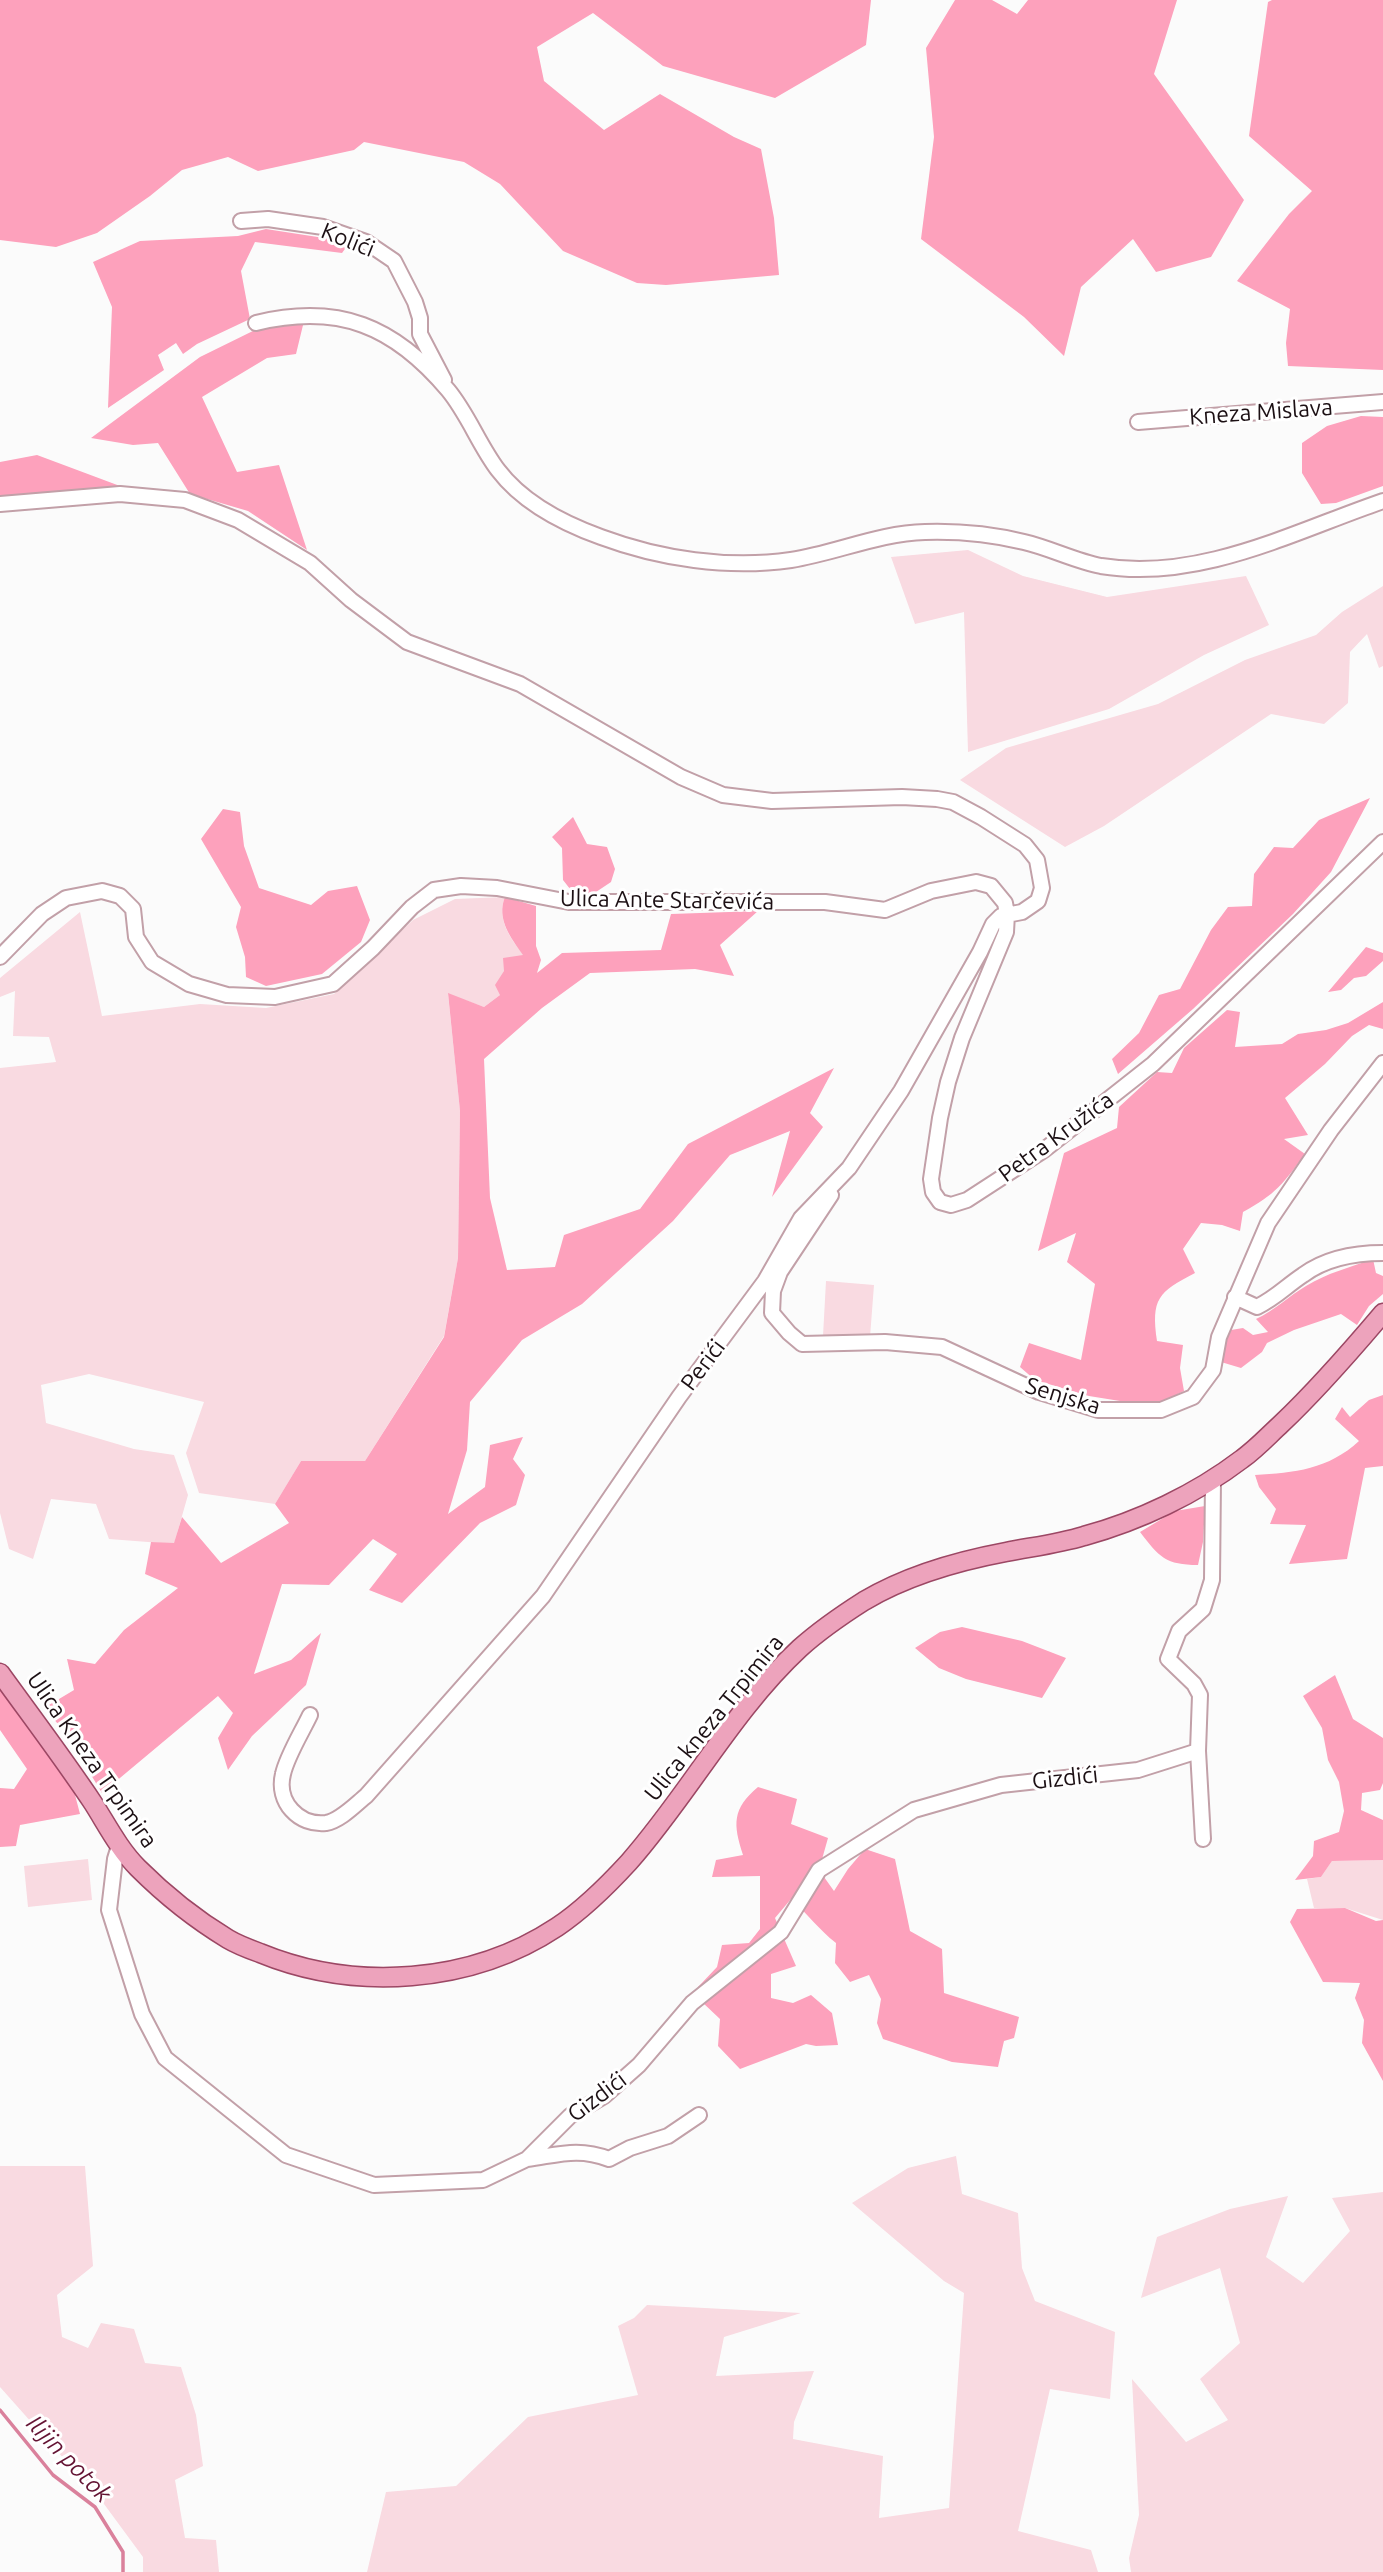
<!DOCTYPE html>
<html>
<head>
<meta charset="utf-8">
<style>
	body { margin:0 }
	canvas { display:block; background:#fbfbfb }
</style>
</head>
<body>
<canvas width="1383" height="2572"></canvas>
<script>
const context = document.querySelector('canvas').getContext('2d');
context.lineJoin = 'round';
function paint(path, color) {
  context.fillStyle = color;
  context.fill(path, 'evenodd');
}
function strokePath(path, color, width, dash) {
  context.strokeStyle = color;
  context.lineWidth = width;
  context.lineCap = dash ? 'butt' : 'round';
  context.setLineDash(dash || []);
  context.stroke(path);
}
function drawText(font, color, halo, rows, align = 'center') {
  context.font = font + ' Ubuntu,sans-serif';
  context.lineWidth = 6;
  context.setLineDash([]);
  context.textBaseline = 'middle';
  context.strokeStyle = halo;
  context.fillStyle = color;
  for (const [text, x, y, turn = 0] of rows) {
    context.save();
    context.translate(x, y);
    context.rotate((+turn || 0) * Math.PI / 180);
    context.textAlign = isNaN(turn) ? turn : align;
    if (halo) context.strokeText(text, 0, 0);
    context.fillText(text, 0, 0);
    context.restore();
  }
}
paint(new Path2D(`
	M968,550L1023,576L1107,597L1246,576L1269,625L1204,655L1109,709L968,752L964,612L915,624L891,557Z
	M1383,586V666L1379,668L1367,634L1350,652L1348,703L1324,724L1271,714L1104,826L1065,847L960,780L1006,748L1158,704L1245,660L1316,635L1342,612Z
	M505,897C496,918 510,939 524,955L504,971L500,995L484,1007L448,994L460,1111L458,1258L444,1336L365,1461H301L275,1504L199,1493L186,1453L204,1402L89,1374L41,1385L46,1423L134,1449L174,1455L188,1495L174,1544L109,1539L96,1504L51,1499L33,1559L9,1549L0,1513V1068L56,1062L49,1037L13,1036L15,991L0,997V978L80,912L102,1016L200,1004L266,1008L334,994L413,920L455,899Z
	M826,1281L874,1285L870,1337L823,1336Z
	M88,1859L92,1900L28,1907L24,1866Z
	M1383,1860V1920L1345,1908H1314L1307,1879L1321,1877L1332,1861Z
	M956,2156L962,2194L1018,2213L1022,2268L1035,2301L1115,2332L1110,2399L1050,2389L1018,2531L1091,2550L1098,2572H367L386,2492L456,2486L528,2417L638,2395L618,2326L634,2318L647,2305L801,2313L724,2337L716,2376L814,2371L794,2422L793,2439L883,2456L879,2518L949,2508L964,2293L944,2281L852,2203L908,2168Z
	M0,2166H85L93,2266L57,2295L62,2337L88,2348L101,2323L134,2329L145,2363L181,2367L196,2415L203,2466L175,2480L185,2538L216,2540L219,2572H143V2557L104,2504L0,2387Z
	M1383,2192V2572H1131L1129,2558L1139,2515L1132,2379L1186,2442L1228,2420L1200,2379L1240,2343L1220,2268L1141,2298L1157,2237L1230,2209L1288,2196L1266,2257L1303,2283L1350,2231L1332,2198Z`), '#f9dae1');
paint(new Path2D(`
	M0,0H871L866,45L775,98L663,66L593,13L537,47L544,81L604,130L660,94L734,137L761,149L774,218L779,275L666,285L637,283L563,251L500,184L464,162L364,142L354,150L258,171L228,157L182,170L150,196L97,233L56,247L0,240Z
	M955,0H992L1017,14L1028,0H1177L1154,74L1244,200L1211,257L1156,272L1133,239L1081,287L1064,356L1024,317L921,239L934,137L926,48Z
	M1272,0H1383V370L1288,366L1286,343L1290,309L1237,281L1289,214L1312,191L1249,136L1268,2Z
	M266,229L350,242L342,253L255,242L241,271L250,319L197,344L183,354L176,343L158,355L164,370L108,408L112,307L93,262L140,241L238,236Z
	M304,321L296,354L267,358L202,397L237,472L279,465L307,550L248,511L190,494L158,443L133,445L91,438L200,357L259,328Z
	M1361,416L1383,417V486L1336,503L1321,504L1302,473V443L1327,426Z
	M37,455L128,489L0,499V462Z
	M1370,798L1331,872L1293,914L1193,1009L1118,1074L1112,1059L1139,1033L1159,995L1180,989L1211,930L1228,907L1252,906L1254,874L1274,847L1293,848L1319,820Z
	M223,809L240,812L244,846L259,888L311,905L328,891L357,886L370,920L361,942L322,974L266,986L246,977L245,957L236,927L241,907L201,839Z
	M573,817L587,844L607,847L615,869L611,882L593,894H574L563,880L562,848L552,837Z
	M505,897L536,906V946L541,960L537,973L562,953L661,950L671,914L758,911L720,945L734,976L695,969L590,973L542,1008L484,1059L490,1198L507,1270L555,1267L564,1235L640,1209L688,1144L834,1068L810,1113L823,1127L772,1197L790,1131L730,1155L673,1221L582,1304L522,1340L470,1402L467,1450L448,1514L485,1487L490,1445L523,1437L513,1459L525,1475L516,1505L480,1523L402,1603L369,1590L397,1554L373,1539L329,1585L282,1584L254,1674L291,1660L321,1633L306,1685L252,1736L228,1770L218,1738L233,1713L218,1696L102,1793L65,1732L44,1708L74,1690L67,1659L95,1664L124,1630L178,1588L145,1574L151,1542L174,1543L182,1517L221,1563L289,1523L275,1504L301,1461H365L444,1337L458,1258L460,1111L448,993L484,1007L500,995L495,985L504,971L503,958L523,955C511,938 496,919 505,897Z
	M1366,947L1383,953V961L1366,976L1354,978L1341,990L1328,992Z
	M1383,1002V1029L1369,1025L1352,1036L1325,1064L1285,1098L1308,1135L1284,1139L1305,1154C1283,1184 1276,1194 1243,1212L1240,1231L1222,1225L1201,1223L1183,1249L1195,1273C1158,1292 1151,1299 1157,1341L1183,1345L1180,1368L1184,1391L1162,1402L1120,1401L1089,1396L1035,1380L1020,1367L1029,1343L1081,1360L1095,1284L1067,1262L1076,1233L1038,1251L1064,1153L1117,1128L1119,1107L1157,1072L1172,1073L1184,1048L1227,1010L1240,1012L1235,1047L1282,1044L1298,1034L1326,1030L1348,1023Z
	M1373,1259L1376,1273L1383,1276V1294L1369,1306L1357,1325L1341,1314L1294,1330L1267,1343L1262,1352L1241,1368L1221,1362L1225,1331L1243,1328L1253,1335L1268,1332L1256,1319C1275,1310 1289,1296 1306,1286C1327,1273 1351,1267 1373,1259Z
	M1383,1395V1466L1365,1468L1347,1559L1289,1564L1306,1525L1270,1524L1276,1509L1259,1487L1255,1475C1294,1473 1329,1469 1359,1441L1335,1419L1342,1407L1350,1417L1369,1400Z
	M1205,1506L1203,1542L1198,1565C1166,1565 1159,1557 1140,1532L1175,1511Z
	M962,1627L1022,1641L1066,1658L1042,1698L966,1679L939,1668L915,1648L940,1632Z
	M1335,1675L1353,1719L1383,1738V1783L1380,1790L1362,1793L1361,1810L1383,1820V1860L1332,1861L1321,1877L1295,1880L1313,1856L1314,1841L1339,1832L1344,1811L1339,1782L1328,1760L1322,1728L1303,1696Z
	M0,1688L74,1791L80,1814L20,1825L16,1846L0,1847V1788L14,1789L27,1769L0,1730Z
	M758,1787L797,1799L791,1824L828,1838L819,1870L834,1891L848,1869L865,1849L895,1859L910,1931L942,1949L944,1993L1019,2017L1014,2038L1004,2041L998,2067L952,2062L883,2039L877,2023L881,1999L869,1975L850,1982L835,1963L836,1943C819,1930 807,1913 791,1899L775,1918L796,1966L771,1974V1998L793,2003L811,1995L832,2013L838,2045L816,2046L806,2044L740,2069L718,2046L720,2019L702,2002L698,1987L717,1967L722,1945L749,1943L760,1929V1876L712,1877L716,1860L743,1855C733,1824 732,1809 758,1787Z
	M1345,1908L1376,1921L1383,1920V2081L1362,2043L1364,2020L1355,1998L1360,1983L1323,1982L1290,1922L1297,1909Z`), '#fda1bc');
strokePath(new Path2D(`
	M0,2410L53,2475L95,2507L123,2552V2572`), '#da819c', 3.5);
const minor = new Path2D(`
	M241,221L268,219L323,227L366,242L394,261L415,302L420,318V334L444,380
	M256,323C339,303 394,326 448,390C468,414 479,445 498,470C523,503 562,523 601,537C660,559 728,569 791,560C836,553 879,533 925,532C958,531 991,534 1024,542C1050,548 1075,561 1101,566C1199,582 1293,532 1383,501
	M1138,422L1383,402
	M0,504L120,494L185,500L238,520L310,563L351,600L407,642L520,684L681,777L723,795L772,801L902,797L937,799L953,802L981,817L1025,845L1037,860L1042,888L1038,901L1022,912L1001,916L993,924L980,952L901,1091L849,1168L801,1218L765,1281L679,1397L543,1596L366,1796C356,1804 340,1821 326,1823C299,1826 276,1802 283,1774C287,1756 302,1732 310,1715
	M0,957L42,914L66,898L102,891L120,896L133,909L136,937L152,962L189,984L227,995L275,997L333,984L373,948L412,907L434,890L461,886L497,888L569,902H825L885,910L931,891L976,882L991,886L1005,903L1007,914L1006,932L962,1038L948,1082L940,1118L931,1179L933,1192L940,1202L951,1205L967,1200L1044,1150L1153,1064L1383,842
	M831,1195L780,1272L773,1291L772,1313L789,1333L802,1344L885,1342L942,1347L1039,1392L1098,1410H1161L1193,1397L1213,1370L1219,1337L1268,1223L1331,1130L1383,1063
	M1235,1297L1257,1307C1277,1297 1285,1287 1303,1275C1326,1258 1355,1253 1383,1253
	M1203,1839L1198,1751L1200,1695L1194,1684L1168,1659L1179,1631L1203,1609L1212,1580L1213,1480
	M119,1846L115,1859L109,1910L142,2014L165,2058L286,2155L374,2185L483,2180L527,2159L570,2116L604,2096L639,2065L692,2003L781,1932L819,1870L914,1810L1001,1785L1138,1770L1198,1751
	M527,2159C558,2155 578,2147 609,2159L630,2148L668,2136L699,2115`);
const major = new Path2D(`
	M0,1673C31,1716 63,1758 93,1803C107,1825 119,1849 138,1868C165,1895 195,1919 228,1939C238,1945 249,1949 260,1953C355,1992 471,1984 557,1927C584,1909 607,1886 629,1862C689,1794 733,1710 800,1648C819,1631 842,1615 864,1601C906,1576 958,1561 1006,1552C1031,1547 1058,1544 1084,1536C1139,1521 1196,1494 1242,1459C1256,1449 1268,1436 1281,1424C1318,1389 1350,1352 1383,1313`);
strokePath(minor, '#c2a0a8', 18);
strokePath(major, '#9c4764', 21);
strokePath(minor, '#fff', 14);
strokePath(major, '#eda3bc', 18);
drawText('23px', '#1c1014', '#fff', [
	["Kolići",348,240,22],
	["Kneza Mislava",1261,412,-4],
	["Ulica Ante Starčevića",667,900,1],
	["Petra Kružića",1056,1137,-36],
	["Perići",703,1365,-53],
	["Senjska",1063,1396,17],
	["Ulica kneza Trpimira",714,1718,-51],
	["Ulica Kneza Trpimira",92,1760,55],
	["Gizdići",1065,1778,-6],
	["Gizdići",597,2097,-37]
]);
drawText('italic 24px', '#631333', '#fff', [
	["Ilijin potok",69,2459,46]
]);
</script>
</body>
</html>
